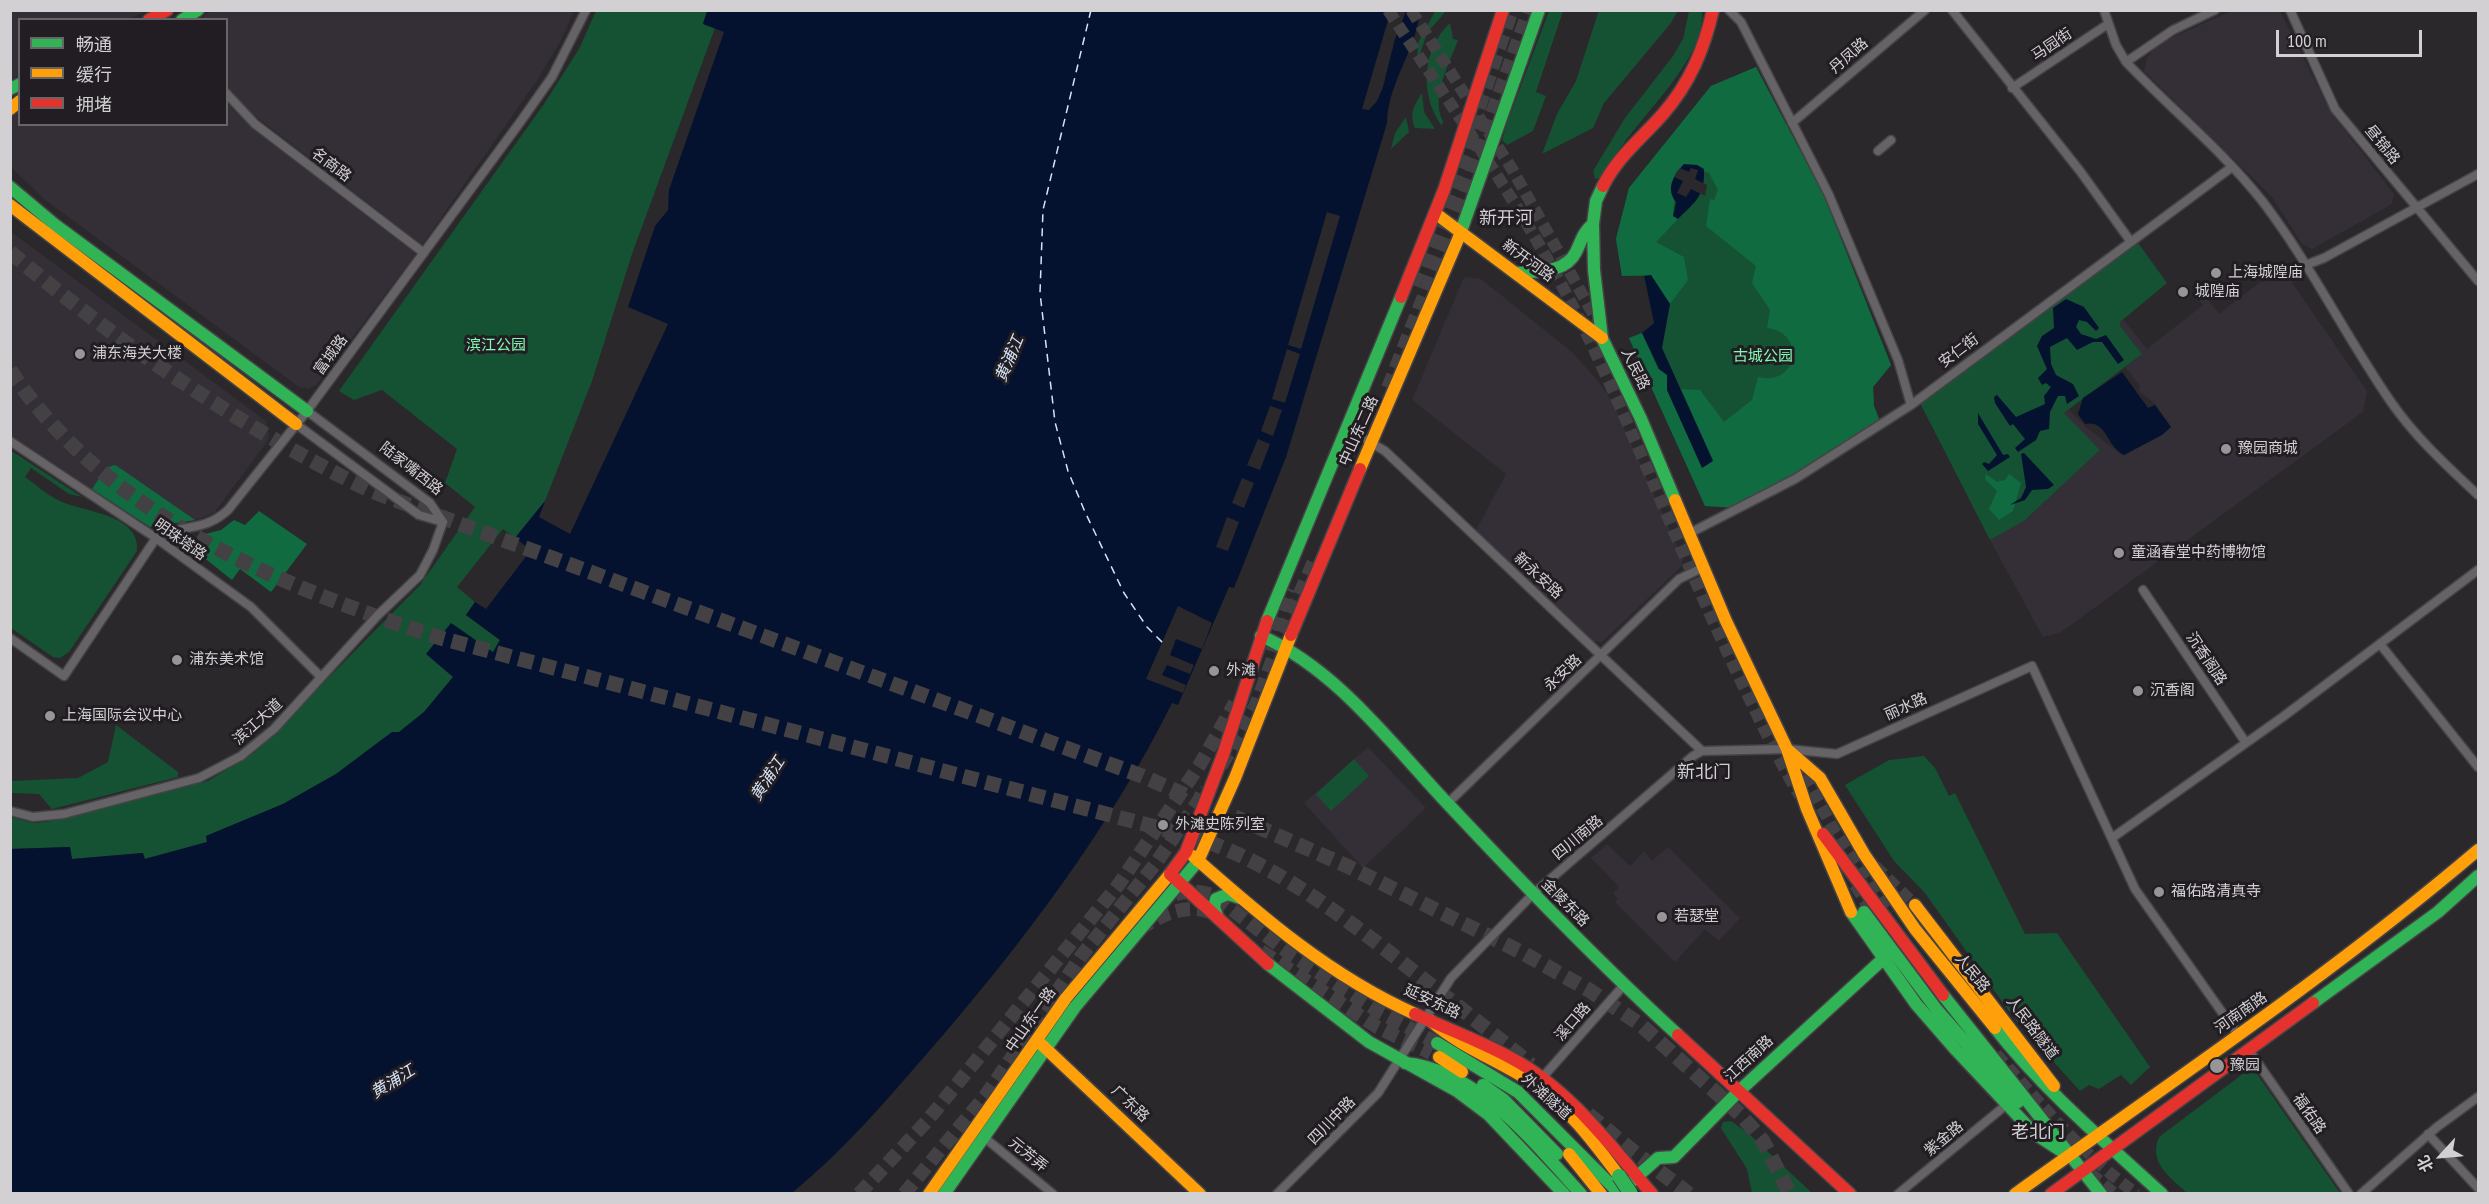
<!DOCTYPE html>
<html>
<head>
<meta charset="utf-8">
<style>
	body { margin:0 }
	#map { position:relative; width:2489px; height:1204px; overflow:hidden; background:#2a282b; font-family:"PT Sans Narrow","Noto Sans SC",sans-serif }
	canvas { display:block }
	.frame { position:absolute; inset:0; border:12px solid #d2d0d3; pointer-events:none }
	.legend { position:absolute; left:18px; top:18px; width:210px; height:108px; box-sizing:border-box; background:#211d22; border:2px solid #686569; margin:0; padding:8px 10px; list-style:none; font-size:18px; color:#d2d0d3 }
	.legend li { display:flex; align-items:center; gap:12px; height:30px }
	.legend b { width:30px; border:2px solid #686569 }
	.north { position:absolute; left:2411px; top:1126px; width:60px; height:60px; -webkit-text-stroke:4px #211d22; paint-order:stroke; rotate:244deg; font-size:16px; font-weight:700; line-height:24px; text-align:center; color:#d2d0d3 }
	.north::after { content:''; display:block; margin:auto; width:21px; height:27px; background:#d2d0d3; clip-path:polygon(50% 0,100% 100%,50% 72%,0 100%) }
	.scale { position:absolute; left:2276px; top:30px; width:146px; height:27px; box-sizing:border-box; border:3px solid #d2d0d3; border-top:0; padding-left:8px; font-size:18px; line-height:21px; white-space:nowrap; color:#d2d0d3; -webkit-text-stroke:4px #211d22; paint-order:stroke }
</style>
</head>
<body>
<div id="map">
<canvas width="2489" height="1204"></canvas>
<div class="frame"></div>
<ul class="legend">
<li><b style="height:8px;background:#30b455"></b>畅通</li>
<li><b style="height:8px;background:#ff9f0a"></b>缓行</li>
<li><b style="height:8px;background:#e5322d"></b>拥堵</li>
</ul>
<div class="north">北</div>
<div class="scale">100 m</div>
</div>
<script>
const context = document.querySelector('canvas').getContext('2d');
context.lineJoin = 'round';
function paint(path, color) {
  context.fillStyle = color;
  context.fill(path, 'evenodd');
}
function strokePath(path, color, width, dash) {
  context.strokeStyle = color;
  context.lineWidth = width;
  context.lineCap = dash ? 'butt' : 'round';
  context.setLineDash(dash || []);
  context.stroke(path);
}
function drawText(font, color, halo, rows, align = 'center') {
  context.font = font + ' "PT Sans Narrow","Noto Sans SC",sans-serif';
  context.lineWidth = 6;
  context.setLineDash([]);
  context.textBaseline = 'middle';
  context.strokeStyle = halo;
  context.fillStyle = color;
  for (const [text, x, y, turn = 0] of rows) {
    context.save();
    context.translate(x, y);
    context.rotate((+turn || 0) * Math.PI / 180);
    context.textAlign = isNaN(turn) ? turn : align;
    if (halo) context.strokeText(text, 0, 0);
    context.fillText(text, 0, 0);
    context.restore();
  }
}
paint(new Path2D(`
	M11,10H146V11L128,19L20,20L19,75L11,79Z
	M213,10L574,11L560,42L538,79L422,245L241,105L227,85L226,20H198Z
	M2231,11H2280L2330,111L2394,194L2392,204L2312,249L2302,244L2272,197L2144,71L2147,58L2158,44Z
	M227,103L252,128L416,254L316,385L309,389L299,387L44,199L11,167L10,117L19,109L20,124H226Z
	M10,231L266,421L269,435L267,442L214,513L192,521L150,527L11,435Z
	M2287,261L2293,284L2367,391L2363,412L2060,633L2043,637L1990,540L2024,521L2100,450L2063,413L2068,409L2086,427L2123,456L2171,427L2155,404L2138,390L2140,386L2125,367L2142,354L2120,326V322L2123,319L2147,349L2203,305L2197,298L2203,293L2219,314Z
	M1464,277L1481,279L1572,352L1598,381L1613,403L1683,559L1681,567L1602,642L1592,641L1475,532L1506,474L1412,400Z
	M1368,747L1426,808L1363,868L1304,803Z
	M1607,844L1630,866L1644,851L1652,861L1668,847L1740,918L1719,941L1705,929L1675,962L1615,902L1618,899L1613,893L1619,887L1591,858Z`), '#342e37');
paint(new Path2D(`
	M1599,10L1677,12L1671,23L1604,103L1593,128L1542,154L1557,114L1576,81Z
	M596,11H707L703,24L715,28L632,254L592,381L545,501L515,538L503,529L457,587L475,602L466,615L500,640L493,652L453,677L424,712L399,732H392L336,774L283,804L206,836L207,842L144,859L142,853L72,859L69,847L11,849L10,817L33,823L46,822L208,781L254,753L420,585L475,507L445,483L457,449L382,390L354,400L339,391L544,104L579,49Z
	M1435,11H1446L1427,33L1417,63L1418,43Z
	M1549,11H1563L1536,92L1546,96L1533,131L1507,145L1502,140L1507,123Z
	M1689,11H1702C1706,66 1625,126 1603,177L1595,179L1593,171L1625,118L1673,56L1683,39Z
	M1450,23L1453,39L1458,40C1450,63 1430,97 1443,121L1442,126C1419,95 1422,49 1450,23Z
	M1756,67L1824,196L1891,365L1873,387L1874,406L1881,424L1705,506L1629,338L1642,333L1654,323L1644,276H1622L1616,239L1629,188L1711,86Z
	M1422,93L1424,112L1435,129L1415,128C1409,114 1414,105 1422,93Z
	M1406,117L1409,132L1391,149L1395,133Z
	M2136,240L2167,283L2120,322V326L2142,354L2064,413L2100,450L2024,521L1990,540L1920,403Z
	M10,450L82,497L69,494L31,468L25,477C36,485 47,495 60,501C83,512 141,514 137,551L69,652L60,658L53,657L11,628Z
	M116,725L178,772V777L52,809L39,794L11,793V781L78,778L108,762Z
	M1924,756L1935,768L1949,796L1955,793L2025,934L2057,933L2150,1067L2131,1085L2121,1075L2099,1089L2089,1085L2080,1091L2013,1017L1925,893L1894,861L1845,785L1889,760Z
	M1354,759L1369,776L1331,811L1316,794Z
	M2250,1072L2257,1074L2340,1193H2187C2170,1177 2148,1163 2159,1137L2244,1073Z
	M1731,1121L1748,1133L1812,1193H1752L1747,1169L1721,1128L1723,1122Z`), '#145233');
paint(new Path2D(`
	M1756,67L1824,196L1891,365L1873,387L1874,406L1881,424L1795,479L1736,508L1705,506L1629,338L1642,333L1658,369L1667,375V390L1702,467L1713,460L1681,389L1700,390L1724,422L1752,400L1758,377C1798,387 1807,333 1767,328L1770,310L1752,283L1756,266L1706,226L1710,199L1714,200L1718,190L1709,173L1684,164L1676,172L1673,216L1678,219L1656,242L1684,257L1688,280L1670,304L1651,275L1622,276L1616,239L1629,188L1711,86Z
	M114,465L117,466L195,520L150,527L92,489L106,468Z
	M1986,474L1997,482L2005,480L2009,474L2021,483L2013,511L1999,520L1989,509L1997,491L1985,479Z
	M259,511L307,544L271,592L240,569L232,580L197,552L205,534L221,530L234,520L245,525Z`), '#106b41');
paint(new Path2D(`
	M707,11H1420C1416,51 1388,82 1387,123L1286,457L1234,588L1229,587L1178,705L1172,703C1110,828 1022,944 931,1049C887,1100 843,1151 792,1193H11L10,849L70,847L72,859L143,853L145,859L207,842L206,836L283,804L336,774L392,732H399L424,712L453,677L426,654L451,623L493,652L500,640L466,615L475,602L486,609L531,550L515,538L545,501L539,517L570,534L668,324L628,307L655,226L668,210L669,190L724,32L703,24Z
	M1684,164L1697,165L1704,169C1705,196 1696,201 1678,219L1673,216L1676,202C1665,188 1674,175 1684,164Z
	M1651,275L1670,304L1662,348L1713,461L1702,468L1667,390V375L1659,369L1642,333L1654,323L1644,276Z
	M2066,299L2084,307L2099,328L2096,331L2087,322L2079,320L2076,327L2081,334L2096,339L2106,335L2124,360L2118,364L2102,342H2093L2077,350L2067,338L2050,347L2051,364L2056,375L2073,384L2079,396L2067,404L2065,396H2058L2050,412L2049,429L2040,431L2036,440L2018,452L2015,448L2025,439L2013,424L2010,426L1995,403L1994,397L1997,395L2016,417L2045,404L2044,396L2051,387L2046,383L2042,385L2038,378L2047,369L2037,346L2042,336L2054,328L2053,308Z
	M2122,372L2148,408L2155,405L2171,427L2162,435L2124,455C2106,446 2107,420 2085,424L2078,414L2083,398Z
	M1978,413L2003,455L2008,454L2010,457L1988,471L1982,464L1984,462L1989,464L1997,455L1978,424Z
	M2024,453L2054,485L2048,489L2032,490L2025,500L2010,505L2021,498L2026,487L2021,454Z`), '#04122f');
paint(new Path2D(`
	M1391,10L1406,11L1395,39L1383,87L1377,101L1369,110L1362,109Z
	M1680,168L1689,172L1691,168L1698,170L1695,179L1707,185L1705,196L1691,189L1686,197L1677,193L1683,181L1674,177Z
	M1327,212L1340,216L1301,349L1288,345Z
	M1287,349L1300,354L1285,403L1272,399Z
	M1270,406L1282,410L1273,436L1261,431Z
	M1258,439L1270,444L1260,470L1247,465Z
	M1242,478L1254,483L1244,508L1232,503Z
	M1227,517L1239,522L1228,551L1216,547Z
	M1178,606L1212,623L1202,649L1176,639L1170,655L1194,665L1193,667L1190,674L1167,665L1162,675L1186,685L1183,693L1146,679Z`), '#2a282b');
strokePath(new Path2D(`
	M1091,10L1043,210L1040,293L1048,362L1055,422L1068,471L1085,512L1124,593L1147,627L1163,643`), '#d5e4f6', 1.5, [8, 6]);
strokePath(new Path2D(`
	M1388,10C1462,122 1541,233 1597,356C1646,461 1688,570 1738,675C1758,716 1777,758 1800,796
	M1411,10L1512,169L1600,326
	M1795,760L1835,832L1889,914
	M1875,866L1915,905
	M1855,885L1878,923L1969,1040
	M1996,1054C2041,1103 2082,1155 2137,1194
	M2090,1173L2115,1194`), '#434144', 12, [12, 6]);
strokePath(new Path2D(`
	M1413,285L1446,204L1512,10
	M1388,388L1460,204L1529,10
	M1262,648L1288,588
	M1221,766L1256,705L1282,634L1316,557
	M1137,911C1161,899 1187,884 1214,896L1293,956L1378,1011L1437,1043
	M1261,951L1377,1027L1431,1053
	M1106,956C1133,932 1175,897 1213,913
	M859,1194L927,1121L1119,884L1199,766L1235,703
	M904,1194L986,1095L1082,955L1156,863L1206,790`), '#434144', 14, [14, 7]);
strokePath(new Path2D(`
	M10,252C118,343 244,430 371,491L1142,776L1347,866L1523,953L1589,990L1641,1025L1741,1115L1763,1141L1790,1194
	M10,370C107,517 283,588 444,639L1197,838C1274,864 1336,911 1399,960C1443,995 1488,1029 1531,1065
	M1588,1114L1634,1152L1689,1194`), '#434144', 15, [15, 8]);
const street = new Path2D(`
	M1729,10L1741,22L1829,195L1898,360L1911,405
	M1952,10L2080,171L2131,242
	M2104,10L2116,45L2126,62C2171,109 2223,151 2263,202C2311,265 2346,337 2391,402C2416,438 2447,466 2478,495
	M2290,10L2335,109L2478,281
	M2126,62L2173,30L2215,10
	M2012,88L2108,24
	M226,93L255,124L424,253
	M1792,123L1925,10
	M1878,151L1891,140
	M2306,265L2324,258L2478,174
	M307,411L430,503L443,522
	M296,424L419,515L443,522
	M1348,429L1385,451L1702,751
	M10,441L156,538L251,607L321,677
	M1688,534L1795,479L1911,405L2232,167
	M2143,590L2246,743
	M10,638L64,676L156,538C182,523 203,533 228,510L307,411L521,121L552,77L586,10
	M2380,644L2478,767
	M1448,803L1679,579L1702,568
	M10,811L33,817L64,814L199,778L241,756L274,729L378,615L420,575L433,550L443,522
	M2112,838L2284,716L2478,570
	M2248,1049L2349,1194
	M1542,1078L1624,985
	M2428,1134L2478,1188
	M985,1138L1053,1194
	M1277,1194L1378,1093L1451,978L1533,894L1693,756L1702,751L1787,749L1837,754L2032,666L2135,889L2238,1035
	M1898,1194L2006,1105
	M2361,1194L2437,1127L2478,1097`);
const fast = new Path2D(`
	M182,20L198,10
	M10,89L20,84
	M1603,186L1596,201L1593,224L1594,270L1602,338L1641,419L1675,500
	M10,187L54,224L307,411
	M1459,237L1539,10
	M1516,273C1536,271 1565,274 1576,252C1581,242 1583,232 1593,224
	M1267,621L1401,297
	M1261,636C1337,669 1393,746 1449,805C1523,884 1598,962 1678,1035
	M1851,912L1916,1004L1956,1050L2035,1134L2069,1156
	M1864,912L1937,1010L2018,1102
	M1218,918L1214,907L1216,899L1228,894L1240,898
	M1268,964L1369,1042L1457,1091L1489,1115L1564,1194
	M1943,995L2101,1194
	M2313,1003L2438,912L2478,876
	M1995,1028C2044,1090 2104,1141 2162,1194
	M1437,1043L1518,1092L1620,1194
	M1405,1063C1478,1070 1534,1143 1581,1194
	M1483,1085L1504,1100L1557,1154
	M1631,1182L1658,1158L1674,1157L1738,1092L1883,959
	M944,1194L1075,1007L1198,861`);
const slow = new Path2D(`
	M10,109L20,101
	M10,205L296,424
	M1435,213L1602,338
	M1360,469L1459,237
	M1675,500L1726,621L1787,749L1807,809L1851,912
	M1788,750L1820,778L1864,854L1915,929L1995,1028
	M1193,856C1262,917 1330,976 1415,1014
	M1198,861L1235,778L1291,635
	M1915,905L2054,1086
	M1431,1021C1461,1047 1497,1060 1530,1081C1567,1106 1593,1141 1619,1176
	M1041,1044L1200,1194
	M1439,1057L1462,1072
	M1569,1154L1601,1194
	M929,1194L1066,998L1170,874
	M2015,1194C2171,1082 2331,975 2478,850`);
const jam = new Path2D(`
	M149,20L167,10
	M1603,186C1618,156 1642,138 1663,114C1690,83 1704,49 1713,10
	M1401,297L1444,190L1503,10
	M1267,621L1223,755L1186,852L1170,874L1268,964
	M1291,635L1360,469
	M1823,834L1943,995
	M1415,1014C1447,1029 1480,1041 1511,1058C1568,1088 1611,1146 1652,1194
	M1678,1035L1850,1194
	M2051,1194L2313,1003`);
strokePath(street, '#454346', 11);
strokePath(fast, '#454346', 15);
strokePath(slow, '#454346', 15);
strokePath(jam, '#454346', 15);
strokePath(street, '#656365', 8);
strokePath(fast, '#30b455', 12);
strokePath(slow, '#ff9f0a', 12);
strokePath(jam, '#e5322d', 12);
const fastBridge = new Path2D(`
	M1619,1176L1631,1194`);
strokePath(fastBridge, '#454346', 16, []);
strokePath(fastBridge, '#30b455', 14);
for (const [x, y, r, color] of [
	[2216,273,6,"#979598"],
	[2183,292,6,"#979598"],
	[80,354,6,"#979598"],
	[2226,449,6,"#979598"],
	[2119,553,6,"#979598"],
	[177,660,6,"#979598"],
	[1214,671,6,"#979598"],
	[2138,691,6,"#979598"],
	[50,716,6,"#979598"],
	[1163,825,6,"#979598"],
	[2159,892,6,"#979598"],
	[1662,917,6,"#979598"],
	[2217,1066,8,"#979598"]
]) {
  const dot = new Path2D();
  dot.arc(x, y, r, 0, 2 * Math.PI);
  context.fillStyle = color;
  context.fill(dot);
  strokePath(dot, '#211d22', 2);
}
drawText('15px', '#d2d0d3', '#211d22', [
	["马园街",2052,45,-34],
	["丹凤路",1849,56,-41],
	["昼锦路",2382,145,51],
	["名商路",331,165,37],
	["新开河路",1528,261,36],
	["安仁街",1959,351,-37],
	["富城路",331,355,-54],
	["人民路",1635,369,64],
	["中山东二路",1359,431,-66],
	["陆家嘴西路",411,469,38],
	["明珠塔路",180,540,35],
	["新永安路",1538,576,43],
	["沉香阁路",2206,659,56],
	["永安路",1563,673,-44],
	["丽水路",1906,707,-24],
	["滨江大道",258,722,-42],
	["四川南路",1578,838,-40],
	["金陵东路",1565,903,45],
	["人民路",1972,973,51],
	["延安东路",1432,1002,25],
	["河南南路",2241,1013,-35],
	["中山东一路",1031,1020,-55],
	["溪口路",1573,1022,-49],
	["人民路隧道",2032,1028,53],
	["江西南路",1749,1059,-43],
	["外滩隧道",1546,1097,42],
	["广东路",1130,1104,44],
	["福佑路",2309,1114,55],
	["四川中路",1332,1121,-46],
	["紫金路",1944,1139,-39],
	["元芳弄",1028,1155,39]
]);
drawText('15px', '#d2d0d3', '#211d22', [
	["上海城隍庙",2228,273],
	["城隍庙",2195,292],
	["浦东海关大楼",92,354],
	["豫园商城",2238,449],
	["童涵春堂中药博物馆",2131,553],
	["浦东美术馆",189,660],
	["外滩",1226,671],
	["沉香阁",2150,691],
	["上海国际会议中心",62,716],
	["外滩史陈列室",1175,825],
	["福佑路清真寺",2171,892],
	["若瑟堂",1674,917],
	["豫园",2230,1066]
], 'left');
drawText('15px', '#82f9b2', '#211d22', [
	["滨江公园",496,346],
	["古城公园",1763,357]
]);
drawText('italic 16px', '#d5e4f6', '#211d22', [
	["黄浦江",1010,359,-67],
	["黄浦江",768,779,-57],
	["黄浦江",393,1082,-32]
]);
drawText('18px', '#d2d0d3', '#211d22', [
	["新开河",1506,219],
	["新北门",1704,773],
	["老北门",2038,1133]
]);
</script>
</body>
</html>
